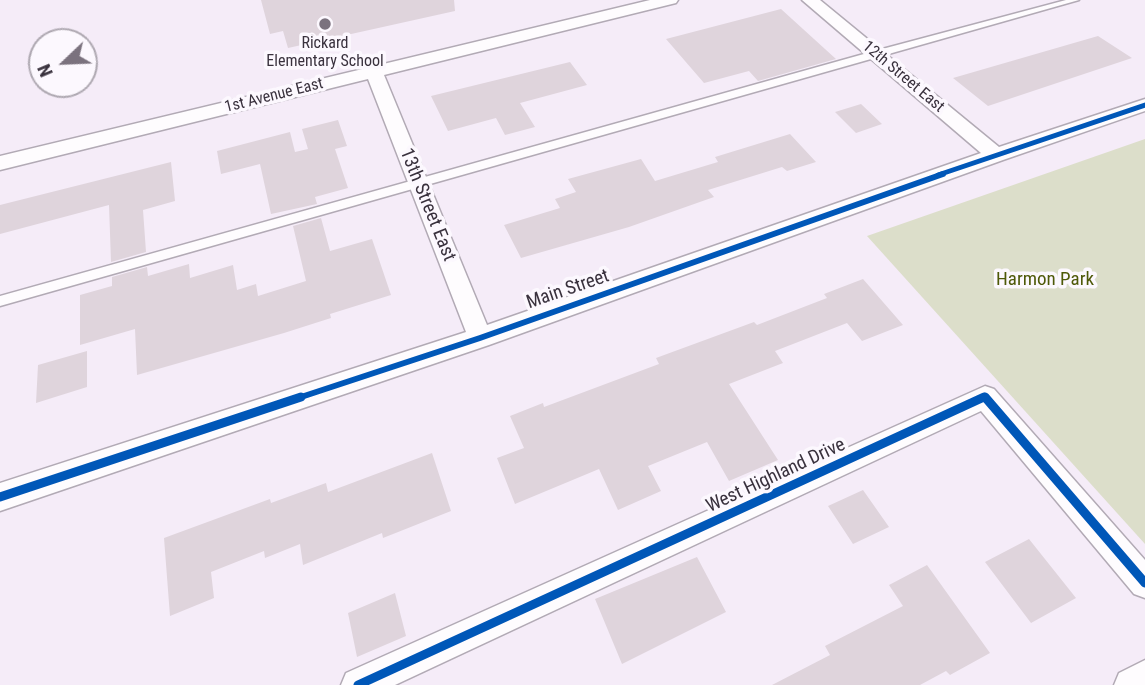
<!DOCTYPE html>
<html>
<head>
<meta charset="utf-8">
<style>
	body { margin:0 }
	#map { position:relative; width:1145px; height:685px; overflow:hidden; background:#f5ecf8; font-family:"Roboto Condensed",sans-serif }
	canvas { display:block }
	.north { position:absolute; left:28px; top:28px; width:70px; height:70px; box-sizing:border-box; background:#fcf8fe; border:2px solid #aea8b1; border-radius:50%; rotate:247deg; font-size:19px; font-weight:700; line-height:28px; text-align:center; color:#39313d }
	.north::after { content:''; display:block; margin:auto; width:24px; height:32px; background:#7b727e; clip-path:polygon(50% 0,100% 100%,50% 72%,0 100%) }
</style>
</head>
<body>
<div id="map">
<canvas width="1145" height="685"></canvas>
<div class="north">N</div>
</div>
<script>
const context = document.querySelector('canvas').getContext('2d');
context.lineJoin = 'round';
function paint(path, color) {
  context.fillStyle = color;
  context.fill(path, 'evenodd');
}
function strokePath(path, color, width, dash) {
  context.strokeStyle = color;
  context.lineWidth = width;
  context.lineCap = dash ? 'butt' : 'round';
  context.setLineDash(dash || []);
  context.stroke(path);
}
function drawText(font, color, halo, rows, align = 'center') {
  context.font = font + ' "Roboto Condensed",sans-serif';
  context.lineWidth = 7;
  context.setLineDash([]);
  context.textBaseline = 'middle';
  context.strokeStyle = halo;
  context.fillStyle = color;
  for (const [text, x, y, turn = 0] of rows) {
    context.save();
    context.translate(x, y);
    context.rotate((+turn || 0) * Math.PI / 180);
    context.textAlign = isNaN(turn) ? turn : align;
    if (halo) context.strokeText(text, 0, 0);
    context.fillText(text, 0, 0);
    context.restore();
  }
}
paint(new Path2D(`
	M1145,139V544L867,236Z`), '#dcdeca');
paint(new Path2D(`
	M261,0H454L455,11L288,48L283,31L270,34Z
	M781,9L836,59L758,81L749,71L704,83L666,39Z
	M1098,36L1132,58L988,106L953,78Z
	M570,62L587,85L520,103L535,127L505,135L496,118L448,131L431,96Z
	M861,104L882,124L856,133L835,112Z
	M338,120L347,146L335,149L348,188L315,197L317,204L271,214L260,164L221,174L217,151L290,132L295,152L308,149L302,129Z
	M790,134L816,162L787,171L782,167L708,190L714,197L629,227L521,258L504,225L560,208L555,199L576,192L568,179L641,159L655,181L718,162L715,157Z
	M171,162L175,201L143,210L146,252L111,262L109,205L0,234V205Z
	M321,218L330,251L372,239L391,295L330,314L331,318L284,333L137,375L135,329L80,345V295L112,286V277L147,267L148,276L189,264L190,278L233,265L237,290L256,284L258,296L306,281L293,226Z
	M863,279L903,325L862,341L847,323L775,351L783,363L729,384L778,460L729,481L707,442L648,466L661,491L618,510L599,469L515,504L497,458L524,448L510,416L543,403L544,407L659,364L656,358L754,322L757,325L827,298L824,294Z
	M87,351V387L36,403L38,365Z
	M432,453L451,511L383,538L382,533L303,565L300,544L265,558L264,551L211,572L214,598L170,616L164,538L270,499L271,503L326,483L328,492Z
	M863,490L889,527L853,544L828,506Z
	M1029,539L1076,598L1031,623L985,562Z
	M697,557L726,612L622,664L595,599Z
	M927,565L990,653L950,675L946,671L920,685H772L830,655L825,646L903,606L889,585Z
	M395,593L406,636L357,657L348,613Z`), '#dfd4dc');
const service = new Path2D(`
	M1066,0H1079L0,306V296L871,52Z`);
const minor = new Path2D(`
	M650,0H678L676,3L384,75L487,325L981,153L802,0H820L999,147L1145,99V111L1003,160L489,345L0,511V483L466,332L368,79L0,170V156Z
	M985,386L994,389L1145,560V598L1134,594L981,411L395,685H341L346,673Z
	M1145,660V685H1114L1119,673Z`);
strokePath(service, '#b2aab5', 3);
strokePath(minor, '#b2aab5', 3);
paint(service, '#fefcfe');
paint(minor, '#fefcfe');
strokePath(new Path2D(`
	M938,175L1145,105`), '#0057b8', 5);
strokePath(new Path2D(`
	M295,399L480,338L943,174
	M980,399L985,397L987,399`), '#0057b8', 6);
strokePath(new Path2D(`
	M985,397L1145,583
	M0,497L301,397
	M358,685L984,397`), '#0057b8', 9);
for (const [x, y, r, color] of [
	[325,24,7,"#7b727e"]
]) {
  const dot = new Path2D();
  dot.arc(x, y, r, 0, 2 * Math.PI);
  context.fillStyle = color;
  context.fill(dot);
  strokePath(dot, '#fcf8fe', 2.5);
}
drawText('16px', '#39313d', '#fcf8fe', [
	["Rickard",325,44],
	["Elementary School",325,62]
]);
drawText('16px', '#39313d', '#fcf8fe', [
	["12th Street East",903,77,40],
	["1st Avenue East",274,96,-14]
]);
drawText('19px', '#39313d', '#fcf8fe', [
	["13th Street East",427,205,68],
	["Main Street",568,290,-19],
	["West Highland Drive",776,476,-25]
]);
drawText('19px', '#4e5908', '#fcf8fe', [
	["Harmon Park",1045,280]
]);
</script>
</body>
</html>
